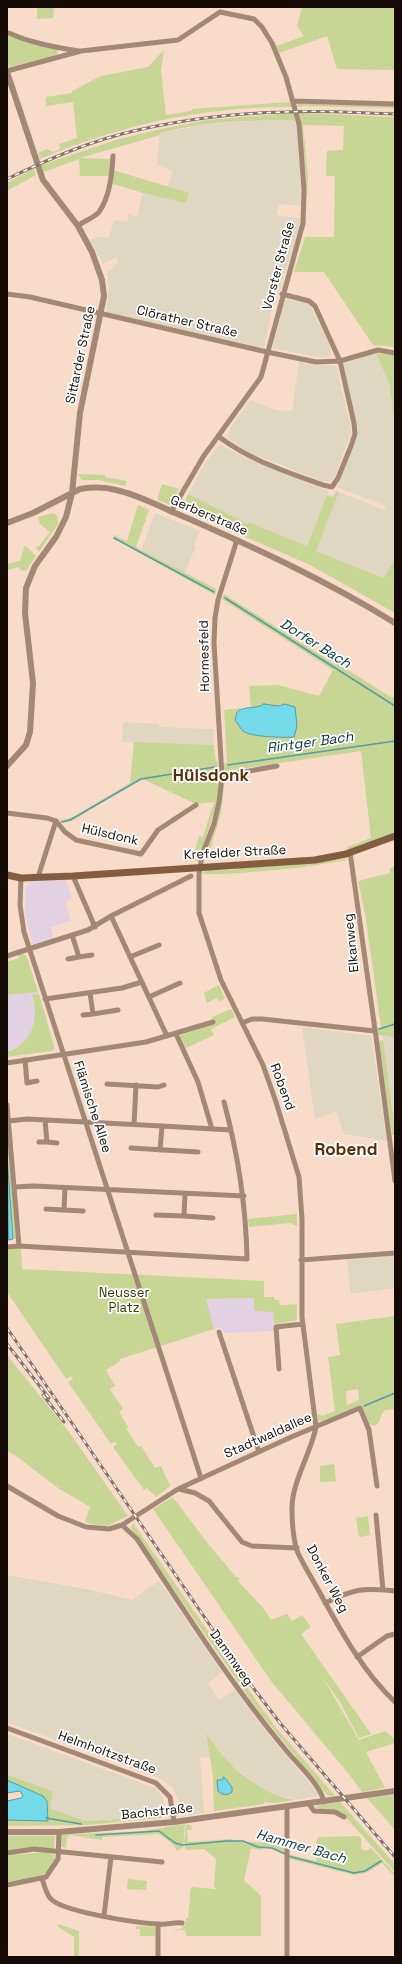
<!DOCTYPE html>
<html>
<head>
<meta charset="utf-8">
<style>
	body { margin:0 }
	#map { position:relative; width:402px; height:1964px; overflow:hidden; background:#f8dbc9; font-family:"Space Grotesk",sans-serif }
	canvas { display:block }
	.frame { position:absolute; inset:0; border:8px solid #130a05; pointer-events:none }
</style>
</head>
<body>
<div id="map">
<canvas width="402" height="1964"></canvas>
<div class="frame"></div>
</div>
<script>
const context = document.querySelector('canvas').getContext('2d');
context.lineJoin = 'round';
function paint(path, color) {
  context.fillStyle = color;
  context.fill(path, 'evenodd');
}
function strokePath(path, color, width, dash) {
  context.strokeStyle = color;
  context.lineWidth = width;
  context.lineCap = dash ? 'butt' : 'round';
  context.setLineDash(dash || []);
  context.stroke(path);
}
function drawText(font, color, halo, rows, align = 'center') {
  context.font = font + ' "Space Grotesk",sans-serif';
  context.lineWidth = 3.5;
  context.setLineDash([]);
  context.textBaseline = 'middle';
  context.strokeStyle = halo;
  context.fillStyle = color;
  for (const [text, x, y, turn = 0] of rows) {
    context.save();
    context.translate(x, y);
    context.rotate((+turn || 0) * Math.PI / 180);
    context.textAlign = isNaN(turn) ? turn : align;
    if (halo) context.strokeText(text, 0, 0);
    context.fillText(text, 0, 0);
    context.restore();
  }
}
paint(new Path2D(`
	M261,120H295L299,145L301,206L280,204L278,206L277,215L301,218L292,251L271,314L264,348L106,312L109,288L107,272L114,267L113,265L118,263L117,257L103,264L90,240L97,237L109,238L114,220L127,222L129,214L137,217L143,193L186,202L189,193L167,187L173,171L157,165L160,133L209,124Z
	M286,299L303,302L310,306L330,345L331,355L328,357L313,356L273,348L282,309Z
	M376,353L389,383L395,422V559L385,578L316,551L339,492L384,510L386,506L337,487L356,438L343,364Z
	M299,362L323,366L332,365L336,367L350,423L351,433L335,476L330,481H322L249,452L231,441L228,436L229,430L250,400L276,410L292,411Z
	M221,445L246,458L329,491L307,546L249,522L248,524L188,494L201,470L216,448Z
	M155,513L200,531L194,545L196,546L185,573L142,549Z
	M123,722L159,724V727L213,729L214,745L122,742Z
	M302,1027L371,1036L387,1141L344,1134L336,1111L315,1119Z
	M382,1036H395V1129L383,1040Z
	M395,1255V1288L351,1294L347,1259Z
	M7,1575L91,1590L132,1600L159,1581L222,1672L208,1683L219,1700L235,1690L262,1727L320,1796L294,1800L258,1787L226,1760L206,1734L210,1757L200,1758L204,1813L186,1815L180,1809L178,1799L172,1787L159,1778L7,1722Z
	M7,1734L155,1788L163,1798L165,1809L163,1815L112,1819L110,1822L107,1820L84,1822L50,1808L53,1791L7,1775Z`), '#e0d7c2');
paint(new Path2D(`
	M66,880L72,898L65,902L71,921L51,927L53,939L33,946L25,914L26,886L32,881Z
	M38,992L39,994L32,995L36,1017L33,1028L28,1037L20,1045L7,1052V995Z
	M255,1298L274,1312L273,1331L224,1333L221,1327L214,1329L205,1299Z`), '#e2d1e3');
paint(new Path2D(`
	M37,7H54L53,18L37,19Z
	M302,7H395V70L337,69L327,36L279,53L273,38L277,46L304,36L297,26Z
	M7,29L9,31L8,34L31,44L58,49L57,56L9,67L7,60Z
	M164,50L161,71L166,115L191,111L192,109L290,102L292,107C206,106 119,125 40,159L38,153L47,149L53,152L60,149L59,144L77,138L73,102L46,106V97L72,93V91L101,76L148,67Z
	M297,103L395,106V108L304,106L298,107Z
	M290,113H293L295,120C250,120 204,121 160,133V135L80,158L111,159L110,176H80L79,159L44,172L41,165L119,139L161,129L207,120Z
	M299,113L395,117V347L373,345L324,272H294L305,237H334L335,176H326L327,151L343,150L344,126L303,125L308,177L305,230L304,229C310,191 304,151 299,113Z
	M34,168L36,175L7,191V183Z
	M113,170L189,193L186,203L143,193L110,183Z
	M376,353L395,355V422L389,383Z
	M78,474L105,475V477L127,481L125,486L98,480H82Z
	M162,484L179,489L171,505L157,500Z
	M336,491L339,492L316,551L384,578L395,559V613L310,565L182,509L188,494L248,524L249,522L307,546L327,495L333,497Z
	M138,505L149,510L136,547L216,589L215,595L113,538L114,535L127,541Z
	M53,513L58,517V524L39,552L35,546L38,547L50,532L40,524L38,517Z
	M25,545L36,556L26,571L20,570L19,567L7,570V564L20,561Z
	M224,594L336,665L337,663L392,698L395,693V834L348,850L347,847L371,838L361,751L226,771L221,813L207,860H205V855L213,832L223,764L227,763L224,710L242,708L238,711L235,720L249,734L270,735L281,738V704C278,707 257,707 251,707L249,686L278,685L319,696L333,670L222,599Z
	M134,742L214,745L215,756L219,769L217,804L198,860L192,861L199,836L203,837L214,802L196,804L145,780H139L72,821L60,822V820L73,817L130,783Z
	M345,859L348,860L298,868L228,874H203L205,870H234L242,867Z
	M394,863H395V1036L394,1037L378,1035L377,1029L381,1027L365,913L358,881L390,873V868L395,867Z
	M22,953L27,957L38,992L7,995V962L19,958L18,954Z
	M219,985L225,999L219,1001L217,998L207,1003L204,993Z
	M39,994L55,1049L51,1051L7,1057V1052C32,1044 40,1018 32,995Z
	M231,1009L235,1017L211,1029L214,1035L186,1048L180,1037L181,1035L214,1024L212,1017Z
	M383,1040L395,1129V1135H392L379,1041Z
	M7,1124L16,1239H13L7,1156Z
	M297,1214V1226L290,1223L249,1227L248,1219Z
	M18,1247L21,1249L22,1269L264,1281V1297H274L275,1300H279L280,1305L297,1304V1319L295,1321L274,1324L273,1312L254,1311V1298L206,1299L214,1329L120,1359L119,1362L106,1370L115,1386L110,1389L123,1409L119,1412L128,1427L126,1428L138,1447L141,1446L155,1468L161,1466L170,1486L156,1497L147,1488L144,1490L113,1447L117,1444L115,1442L111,1444L68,1382L73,1379L71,1376L66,1379L7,1292V1248Z
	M395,1316V1409L385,1410C379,1416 381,1428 370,1425L362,1405L324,1421H318V1414L322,1416L335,1411L328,1357L340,1355L336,1324ZM358,1389L359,1400L347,1405L346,1391Z
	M7,1355L69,1432L128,1516L105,1527L85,1522L90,1507L58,1488L16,1456L7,1451Z
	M334,1464L336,1481L320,1482V1466Z
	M173,1497L205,1540L236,1577L240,1578L238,1581L264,1609L271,1620L287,1614L292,1621L302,1615L311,1627L301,1634L371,1734L359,1738L340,1702L323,1678L359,1740L385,1731L395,1739V1743L366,1752L385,1788L362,1792L348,1773L271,1681L153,1509Z
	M368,1516L370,1535L359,1537L356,1518Z
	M133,1523L260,1706L278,1730L336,1797L327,1795L257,1709L132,1530L131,1527Z
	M206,1733C228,1766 254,1791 294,1800L275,1803L264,1802V1804L214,1811L213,1776Z
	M7,1775L53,1791L50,1808L84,1821L107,1820L110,1822L112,1819L163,1815L160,1818L88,1825L7,1826V1820L47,1821C49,1815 46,1811 47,1804L39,1793L25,1789L7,1780Z
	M395,1795V1799H393L395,1802V1830L367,1798Z
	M340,1802L395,1864V1872L341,1812L316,1808V1806Z
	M185,1824L183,1847L177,1851L173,1844L159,1834L102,1837V1840L71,1835L67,1837L66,1848L60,1846L61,1835L144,1831Z
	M186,1825H191L192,1830H187L188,1842L232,1839V1841L266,1843L278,1845L285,1849V1854L278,1850L263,1847L262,1850L251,1848L244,1880L261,1896V1936H186L185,1930L170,1929H182L183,1925H185L186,1918H188L191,1887L216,1889V1888L214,1887L216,1859L204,1849L186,1850L184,1842Z
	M7,1836H55L54,1849L34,1847L7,1851Z
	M359,1836L361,1839V1849L366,1851L371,1848L395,1874V1877L382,1863L366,1873L354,1875L290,1859V1855L316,1861V1842L319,1837Z
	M42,1852L54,1854C58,1880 22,1878 7,1882V1856Z
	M128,1879L147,1881L146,1890L127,1889Z
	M58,1924L79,1931V1957H74V1937L57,1926Z
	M136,1926L155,1927V1936H140V1929H136Z`), '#c7d595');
const water = new Path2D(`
	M264,704L278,706L285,704L295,707L297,726L294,737C285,738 250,737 243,731C240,728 238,724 235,720L237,712C245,705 256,710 264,704Z
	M7,1156L13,1239L9,1240Z
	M224,1777L232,1787V1792C227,1796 222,1795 218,1791L217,1780H222Z
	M7,1780L43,1796L47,1801L48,1821L7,1820V1801L21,1798L23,1796L20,1791L7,1793Z`);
paint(water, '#74d9e8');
strokePath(water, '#579ba4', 1);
strokePath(new Path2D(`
	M114,538L214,592
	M225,598L395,706
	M228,765L395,741
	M62,822L70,820L141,779L215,767
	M379,1029L395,1024
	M364,1406L395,1393
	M46,1818L81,1824
	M96,1835L159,1831L175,1843L182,1845L226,1841H243L258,1847L272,1848L285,1854
	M288,1856L354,1873L365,1871L381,1861`), '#579ba4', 1.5);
strokePath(new Path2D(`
	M9,33C31,43 54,47 79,51
	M7,71L81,51L178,40L220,12
	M294,101L395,104
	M78,226C83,221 94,218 99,212C110,197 112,173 113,156
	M7,294L30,297L267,352L316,362L340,361L378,350L395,353
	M218,436C249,460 287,472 323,485L332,487L338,478L351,446L355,434L354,423L340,361L315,306L309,301L282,294
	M171,512L203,457L261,377L303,223L304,190L301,148L299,124L286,77L272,43L262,27L254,19L220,12
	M237,540L218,600L215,618L214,643L222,776L219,802L214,824L202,855L199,874V913L221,980L263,1065L276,1102L299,1177L302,1219V1317L316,1427C311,1453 292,1482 292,1508C292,1521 293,1540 298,1553C304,1566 313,1580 320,1593C341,1631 363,1672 395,1702
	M222,776L277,766
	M7,813L47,818L56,821L65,832L76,840L141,854L158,830L196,805
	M350,852C366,962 381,1071 395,1181
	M73,876L95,927
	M38,877L56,821
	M21,878L20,905L24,932L201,1478
	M111,916L167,1036
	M72,935L79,957L92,955
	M7,956L88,930L111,916L191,876
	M130,957L159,945
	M68,959L79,957
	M90,993L93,1014L118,1010
	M149,997L180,983
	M45,999L122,988L142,982
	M83,1015L93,1014
	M242,1023L252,1019H262L375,1031
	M176,1034L198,1082L212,1129
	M25,1060L27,1083L37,1081
	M7,1063L146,1042L213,1022
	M107,1084L158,1087L164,1085
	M7,1105L19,1246
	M45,1120L47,1142L57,1143
	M9,1121L27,1119L162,1126L160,1150
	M134,1124L136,1085
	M162,1126L231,1130
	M39,1142H47
	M131,1148L198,1152
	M14,1187L34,1186L244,1196
	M65,1188L64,1210L83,1211
	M185,1194L184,1216L213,1218
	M46,1209L64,1210
	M156,1215L184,1216
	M7,1247L19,1246L247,1259C246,1205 238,1154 224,1102
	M301,1260L395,1253
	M219,1332L259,1452
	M279,1369L276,1327L303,1324
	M7,1486L58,1516L86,1527L109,1529L122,1525L178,1489L289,1438L360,1408L369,1430L377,1486
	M179,1489L195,1493L209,1501L242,1542L252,1546L297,1548
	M376,1515L383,1590
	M122,1525L137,1539C184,1610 230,1683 285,1749C296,1763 321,1785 324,1802
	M325,1603C356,1588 362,1588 395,1591
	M357,1657L387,1636L395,1634
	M7,1728L156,1783L170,1797L174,1822
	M309,1804L314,1811L335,1812L344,1817
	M287,1807V1957
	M7,1853L34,1849L162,1862
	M42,1878C44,1885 46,1893 50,1898C61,1912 138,1923 158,1924C167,1925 174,1922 182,1923
	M7,1885L46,1877L58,1859L59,1832
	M104,1916L111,1857
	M158,1957V1924`), '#a38875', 5);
strokePath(new Path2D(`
	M7,72L43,180L78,226L92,252L102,280L104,296L80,413L72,493L66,517L56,537L35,566L26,588L25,613L33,683L30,732L26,745L7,766
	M7,523L33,513L80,489C92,487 105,487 116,490C140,495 164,509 187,518C258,549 329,582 395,623
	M7,1832H59L174,1822L395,1791`), '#a38875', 6);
strokePath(new Path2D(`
	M7,875L21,878L73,876L315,860L346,854L395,836`), '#845d41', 7);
const rail = new Path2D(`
	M7,179C49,159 92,140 138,130C186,119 236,113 286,112C322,110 359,113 395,114
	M7,1328L248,1681L280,1723L395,1857
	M7,1344L49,1398
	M43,1395L64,1422`);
strokePath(rail, '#867368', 3);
strokePath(rail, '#fff', 1.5, [4.5]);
drawText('13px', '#130a05', '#fff', [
	["Vorster Straße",279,266,-75],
	["Clörather Straße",187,322,13],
	["Sittarder Straße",81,355,-78],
	["Gerberstraße",209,516,23],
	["Hormesfeld",205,656,-91],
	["Hülsdonk",110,835,13],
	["Krefelder Straße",235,853,-3],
	["Elkanweg",352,943,-96],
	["Robend",282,1087,70],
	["Flämische Allee",92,1107,72],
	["Stadtwaldallee",268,1436,-24],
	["Donker Weg",327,1579,62],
	["Dammweg",231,1658,55],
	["Helmholtzstraße",107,1753,20],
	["Bachstraße",157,1812,-6]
]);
drawText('13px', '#343c03', '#fff', [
	["Neusser",124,1293],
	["Platz",124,1308]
]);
drawText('italic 14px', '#03363d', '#fff', [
	["Dorfer Bach",315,644,32],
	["Rintger Bach",310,743,-8],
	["Hammer Bach",301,1847,16]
]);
drawText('bold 17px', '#582d05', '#fff', [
	["Hülsdonk",211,776],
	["Robend",346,1150]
]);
</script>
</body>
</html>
